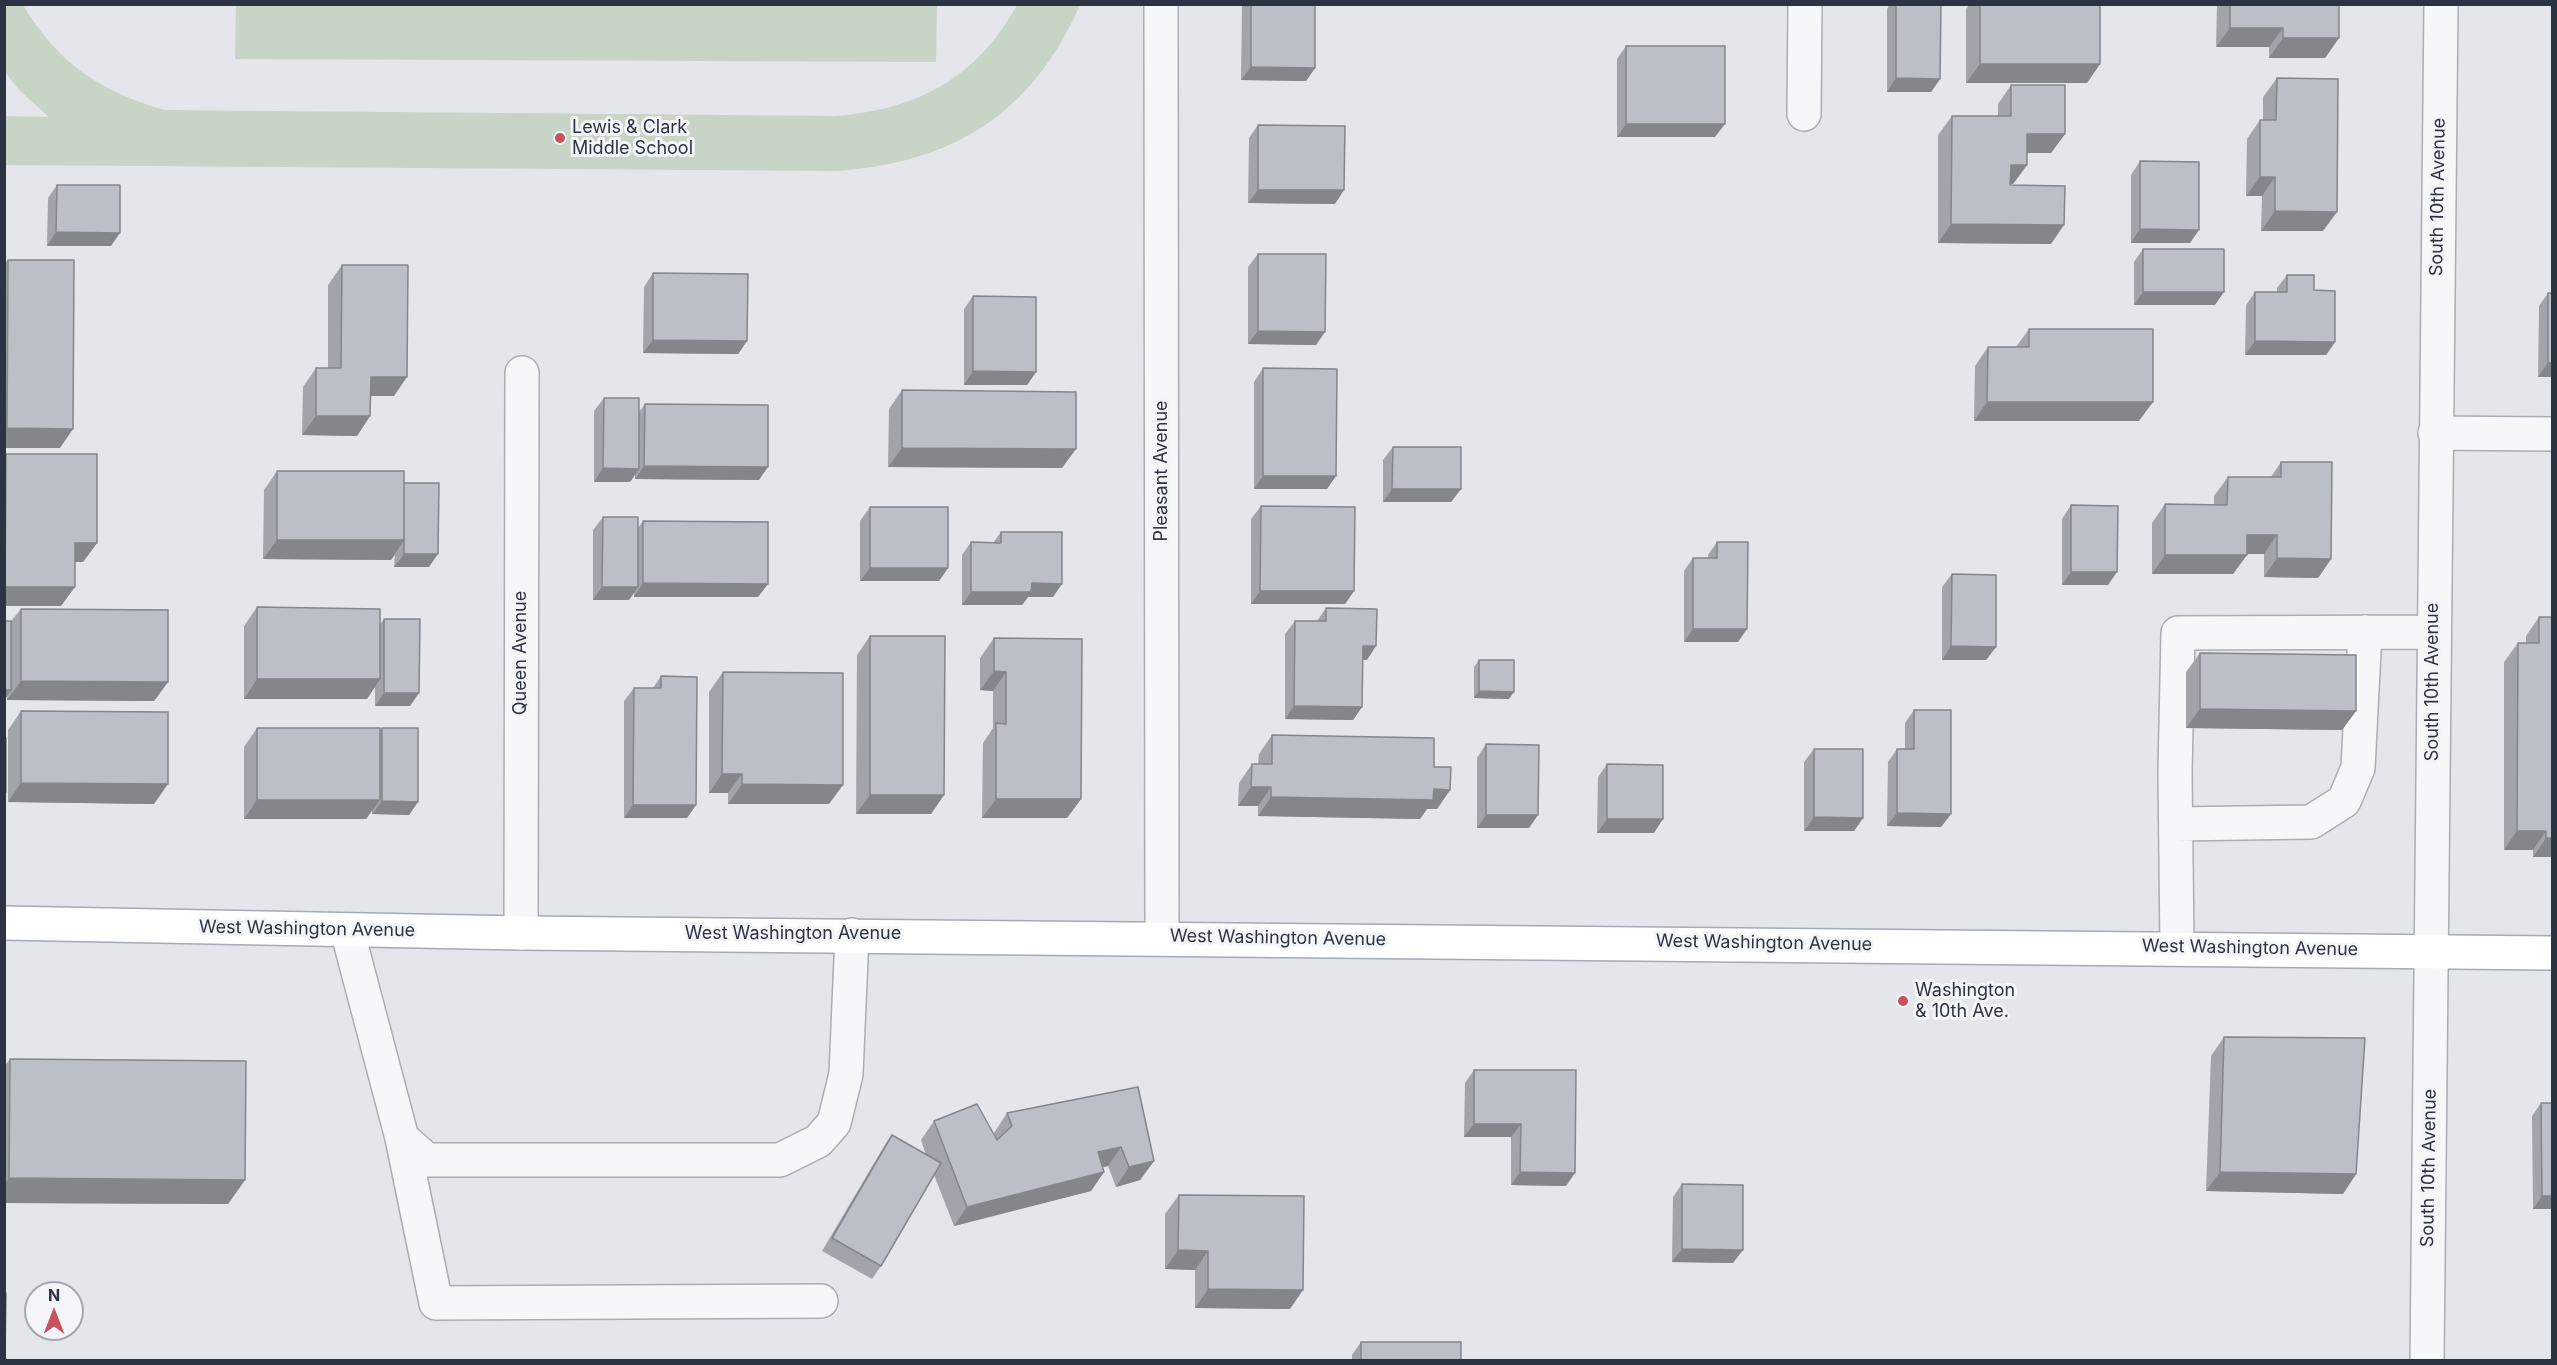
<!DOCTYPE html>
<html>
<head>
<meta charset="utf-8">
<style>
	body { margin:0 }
	#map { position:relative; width:2557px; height:1365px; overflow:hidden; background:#e4e6eb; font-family:Inter,sans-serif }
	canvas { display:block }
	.frame { position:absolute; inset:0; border:6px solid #2c3342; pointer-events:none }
	.north { position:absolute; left:24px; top:1281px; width:60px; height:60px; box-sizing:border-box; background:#f3f5f8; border:2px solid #a3a7af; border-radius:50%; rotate:0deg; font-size:16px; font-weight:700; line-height:24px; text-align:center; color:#2c3342 }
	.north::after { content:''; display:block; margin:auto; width:21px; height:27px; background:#c6525b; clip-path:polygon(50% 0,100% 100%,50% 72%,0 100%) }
</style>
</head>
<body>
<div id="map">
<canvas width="2557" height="1365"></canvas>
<div class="frame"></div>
<div class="north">N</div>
</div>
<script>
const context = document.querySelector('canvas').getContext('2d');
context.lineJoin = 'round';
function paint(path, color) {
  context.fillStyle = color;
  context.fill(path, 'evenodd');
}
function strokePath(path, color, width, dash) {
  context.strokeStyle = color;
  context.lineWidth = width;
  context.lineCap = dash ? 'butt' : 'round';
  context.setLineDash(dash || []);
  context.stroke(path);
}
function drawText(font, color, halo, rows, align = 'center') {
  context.font = font + ' Inter,sans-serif';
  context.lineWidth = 6;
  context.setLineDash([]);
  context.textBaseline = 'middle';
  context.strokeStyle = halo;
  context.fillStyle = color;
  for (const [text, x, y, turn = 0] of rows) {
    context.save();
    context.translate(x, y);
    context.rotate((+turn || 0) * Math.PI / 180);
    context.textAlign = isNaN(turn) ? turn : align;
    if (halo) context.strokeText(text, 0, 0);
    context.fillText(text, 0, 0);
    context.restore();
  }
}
paint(new Path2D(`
	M5,4L23,5C59,64 98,90 164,110L836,116C918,109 976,79 1017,5H1080C1032,114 953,163 836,171L5,165V116L49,117L19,90L5,72Z
	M236,5H937L936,62L235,59Z`), '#c8d4c5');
const minor = new Path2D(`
	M1161,4L1162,937
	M1804,114L1805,4
	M2435,433L2552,434
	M2176,824L2311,822L2344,801L2358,768L2365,632
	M347,930L402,1138L427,1160H780L818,1141L834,1123L846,1074L852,935
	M521,933L522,373
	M2177,947L2175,772L2178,633L2434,632
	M402,1138L436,1303L821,1301
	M2427,1360L2441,4`);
const major = new Path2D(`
	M4,923L521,933L2552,953`);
strokePath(minor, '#a9adb5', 36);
strokePath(major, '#a4aab6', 36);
strokePath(minor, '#f6f7f9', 33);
strokePath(major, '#fff', 33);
paint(new Path2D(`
	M1242,4H1315V68L1306,81L1241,80Z
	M1890,4H1941L1940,79L1931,92H1887V9Z
	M1970,4H2100V64L2087,83H1966V9Z
	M2217,4H2339V38L2325,58H2269V47H2216Z
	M1626,46L1715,137H1617V59Z
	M2277,78L2323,231H2261L2262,196H2246L2247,139L2260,120H2263V97Z
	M2011,85L2065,134L2051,153H2027V165L2013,184H2010V185L2051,244L1938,243V135L1952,116H1998V104Z
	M1258,125L1335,204L1248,203L1249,138Z
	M2140,161L2190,243H2131V175Z
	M57,185L111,246H47L48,198Z
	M2143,249L2215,305H2134V262Z
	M1258,254L1316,345L1248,344V267Z
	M8,260L60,448H4V264Z
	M342,265L394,396H370V416L357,436L302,435L303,387L316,368H328V285Z
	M653,273L747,341L738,354L643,353L644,287Z
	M2287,275L2314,290L2335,342L2326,355H2245L2246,305L2255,292H2277V288Z
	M2548,293L2553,377H2538L2539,306Z
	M973,296L1036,372L1027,385H964V309Z
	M2029,329L2139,421H1974L1975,366L1988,347H2016Z
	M1263,368L1336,476L1327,489H1254V382Z
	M902,390L1062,468L888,467L889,409Z
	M604,398L639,412L645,404L759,480L635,479V475L630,482H594V411Z
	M1393,447L1461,489L1451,502H1383V460Z
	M6,454L97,543L83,562H75L61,606H4V456Z
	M2281,462L2331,559L2318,578L2264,577V554H2247L2233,574H2152V523L2165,504L2214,505V496L2228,477H2271Z
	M277,471L404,483L429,567H394L395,555L391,560L263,559L264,490Z
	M2071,505L2108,585H2062V519Z
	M1261,506L1354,591L1345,604H1251V519Z
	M870,507L948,568L939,581H860V521Z
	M603,517L638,528L643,521L758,597H634V593L629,600H593V530Z
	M1001,532L1053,597H1028L1022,605H962V555L971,542L993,543Z
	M1717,542L1738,642H1684V571L1693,558H1708V555Z
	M1952,574L1996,647L1986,660H1942V587Z
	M257,607L380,624L384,619L410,706H375V687L367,699H244V626Z
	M1326,608L1367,660L1363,659L1362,707L1353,720L1285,719V634L1295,621H1317Z
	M21,609L168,682L154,701L7,700V697L4,700L11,621Z
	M2539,617L2553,857H2533V850H2504V662L2518,643H2526V636Z
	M870,636L944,795L931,814H856L857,655Z
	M994,638L1081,799L1067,818H982L983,743L993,728V691L980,690V658Z
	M2200,653L2356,711L2342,730L2186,728V672Z
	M1479,660L1509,699L1474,698V667Z
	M723,672L829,804H728V793H709V692Z
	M661,676L696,805L687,818H624V701L634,688H653Z
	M1914,710L1951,814L1941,827L1887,826L1888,762L1897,749H1905V723Z
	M21,711L154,804L8,802V730Z
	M257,728L380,731L382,728L418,802L409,815L372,814V810L366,819H244V747Z
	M1272,735L1434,767L1450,790L1437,809H1427L1420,819L1258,816V806H1238L1239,783L1252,764H1258L1259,754Z
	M1486,744L1529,828H1477V758Z
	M1814,749L1863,818L1854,831H1804V762Z
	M1607,764L1654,833H1597L1598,777Z
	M2224,1037L2356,1174L2343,1194L2206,1191L2211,1056Z
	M10,1059L245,1180L228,1204L4,1203V1067Z
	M1474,1070H1576L1566,1186L1511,1185V1137H1464L1465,1083Z
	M1138,1087L1154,1161L1140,1180L1116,1187L1108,1166L1103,1167L1104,1172L1091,1191L954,1226L934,1175L881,1266L872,1279L822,1251L883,1148L892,1135L926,1155L921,1140L934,1121L996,1139L994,1133L1007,1113Z
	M2541,1103H2553V1209H2533L2532,1116Z
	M1682,1184L1733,1263L1672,1262L1673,1197Z
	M1179,1195L1290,1309L1195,1308V1270L1165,1269V1214Z
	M1361,1342L1461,1360H1352V1355Z`), '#a1a4ab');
paint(new Path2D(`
	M2230,28H2283L2269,47H2216Z
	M2283,38H2339L2325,58H2269Z
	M1980,64H2100L2087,83H1966Z
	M1251,67L1315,68L1306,81L1241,80Z
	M1896,78L1940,79L1931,92H1887Z
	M1626,124H1725L1715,137H1617Z
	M2027,134H2065L2051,153H2014Z
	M2011,165H2027L2013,184H1998Z
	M2260,177H2275L2262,196H2246Z
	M1258,190H1344L1335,204L1248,203Z
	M2275,211L2337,212L2323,231H2261Z
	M1951,224L2064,225L2051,244L1938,243Z
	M2140,229L2199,230L2190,243H2131Z
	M56,232L120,233L111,246H47Z
	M2143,292H2224L2215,305H2134Z
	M1258,331L1325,332L1316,345L1248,344Z
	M653,340L747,341L738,354L643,353Z
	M2255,341L2335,342L2326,355H2245Z
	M2548,363H2553V377H2538Z
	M973,371L1036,372L1027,385H964Z
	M371,377H407L394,396H357Z
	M1987,402H2153L2139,421H1974Z
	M316,416H370L357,436L302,435Z
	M7,428L73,429L60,448H4V432Z
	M902,448L1076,449L1062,468L888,467Z
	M644,466L768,467L759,480L635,479Z
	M603,468L639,469L630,482H594Z
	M1263,476H1336L1327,489H1254Z
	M1392,489H1461L1451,502H1383Z
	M2247,535H2277L2264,554H2233Z
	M277,540H404L391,560L263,559Z
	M75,543H97L83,562H62Z
	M404,554H438L429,567H394Z
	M2165,555H2247L2233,574H2152Z
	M2277,558L2331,559L2318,578L2264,577Z
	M870,568H948L939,581H860Z
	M2071,572H2117L2108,585H2062Z
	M643,583L768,584L758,597H634Z
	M1032,583L1062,584L1053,597H1028L1022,605H962L971,592Z
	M5,587H75L61,606H4V588Z
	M602,587H638L629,600H593Z
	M1260,591H1354L1345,604H1251Z
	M1693,629H1747L1738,642H1684Z
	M1363,646H1376L1367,660L1353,659Z
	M1951,646L1996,647L1986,660H1942Z
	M994,671L1006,672L993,691L980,690Z
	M257,679H380L367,699H244Z
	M21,681L168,682L154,701L7,700Z
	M4,690H11L4,700Z
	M1479,691L1514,692L1509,699L1474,698Z
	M384,693H419L410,706H375Z
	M1294,706L1362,707L1353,720L1285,719Z
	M2200,709L2356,711L2342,730L2186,728Z
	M722,774H742L728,793H709Z
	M21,783L168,784L154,804L8,802Z
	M742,784L843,785L829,804H728Z
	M1251,787H1271L1258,806H1238Z
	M1434,789L1450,790L1437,809H1427L1420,819L1258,816L1271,797Z
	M870,795H944L931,814H856Z
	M996,799H1081L1067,818H982Z
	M257,800H380L366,819H244Z
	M382,801L418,802L409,815L372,814Z
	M633,805H696L687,818H624Z
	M1897,813L1951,814L1941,827L1887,826Z
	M1486,815H1538L1529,828H1477Z
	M1814,817L1863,818L1854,831H1804Z
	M1607,819H1663L1654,833H1597Z
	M2517,831H2546L2533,850H2504Z
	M2546,838H2553V857H2533Z
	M1474,1124H1521L1511,1137H1464Z
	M1121,1147L1108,1166L1084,1172L1098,1152Z
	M1154,1161L1140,1180L1116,1187L1129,1167Z
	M1104,1172L1091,1191L954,1226L967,1207Z
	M1520,1172L1575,1173L1566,1186L1511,1185Z
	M2220,1172L2356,1174L2343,1194L2206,1191Z
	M9,1178L245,1180L228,1204L4,1203V1185Z
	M2542,1196H2553V1209H2533Z
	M1682,1249L1743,1250L1733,1263L1672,1262Z
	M1178,1250L1208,1251L1195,1270L1165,1269Z
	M1208,1289L1303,1290L1290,1309L1195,1308Z`), '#83868b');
const building = new Path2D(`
	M1251,4H1315V68L1251,67Z
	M1896,4H1941L1940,79L1896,78Z
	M1980,4H2100V64H1980Z
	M2230,4H2339V38H2283V28H2230Z
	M1626,46H1725V124H1626Z
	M2277,78L2338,79L2337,212L2275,211V177H2260V120H2276Z
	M2011,85H2065V134H2027V165H2011L2010,185L2065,186L2064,225L1951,224L1952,116H2011Z
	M1258,125L1345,126L1344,190H1258Z
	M2140,161L2199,162V230L2140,229Z
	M57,185H120V233L56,232Z
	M2143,249H2224V292H2143Z
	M1258,254H1326L1325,332L1258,331Z
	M8,260H74L73,429L7,428Z
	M342,265H408L407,377H371L370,416H316V368H341Z
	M653,273L748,274L747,341L653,340Z
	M2287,275H2314V290L2335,291V342L2255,341V292H2287Z
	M2548,293H2553V363H2548Z
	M973,296L1036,297V372L973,371Z
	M2029,329H2153V402H1987L1988,347H2029Z
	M1263,368L1337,369L1336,476H1263Z
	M902,390L1076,392V449L902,448Z
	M604,398H639V469L603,468Z
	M645,404L768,405V467L644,466Z
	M1393,447H1461V489H1392Z
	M6,454H97V543H75V587H5Z
	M2281,462H2332L2331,559L2277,558V535H2247V555H2165V504L2227,505L2228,477H2281Z
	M277,471H404V540H277Z
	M404,483H439L438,554H404Z
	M2071,505L2118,506L2117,572H2071Z
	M1261,506L1355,507L1354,591H1260Z
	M870,507H948V568H870Z
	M603,517H638V587H602Z
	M643,521L768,522V584L643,583Z
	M1001,532H1062V584L1032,583L1031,592H971V542L1001,543Z
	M1717,542H1748L1747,629H1693V558H1717Z
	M1952,574L1996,575V647L1951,646Z
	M257,607L380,609V679H257Z
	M1326,608L1377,609L1376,646H1363L1362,707L1294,706L1295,621H1326Z
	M21,609L168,610V682L21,681Z
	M2539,617H2553V838H2546V831H2517L2518,643H2539Z
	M384,619H420L419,693H384Z
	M4,621H11V690H4Z
	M870,636H945L944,795H870Z
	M994,638L1082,639L1081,799H996V723L1006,724V672L994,671Z
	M2200,653L2356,655V711L2200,709Z
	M1479,660H1514V692L1479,691Z
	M723,672L843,673V785L742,784V774H722Z
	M661,676L697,677L696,805H633L634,688H661Z
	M1914,710H1951V814L1897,813V749H1914Z
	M21,711L168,712V784L21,783Z
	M257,728H380V800H257Z
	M382,728H418V802L382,801Z
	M1272,735L1434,738V767H1451L1450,790L1434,789L1433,800L1271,797V787H1251L1252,764H1272Z
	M4,738H6V792H4Z
	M1486,744L1539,745L1538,815H1486Z
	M1814,749H1863V818L1814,817Z
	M1607,764L1663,765V819H1607Z
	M2224,1037L2365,1038L2356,1174L2220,1172Z
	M10,1059L246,1061L245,1180L9,1178Z
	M1474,1070H1576L1575,1173L1520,1172L1521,1124H1474Z
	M1138,1087L1154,1161L1129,1167L1121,1147L1098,1152L1104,1172L967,1207L934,1121L977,1104L997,1140L1012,1126L1007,1113Z
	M2541,1103H2553V1196H2542Z
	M892,1135L941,1163L881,1266L832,1238Z
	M1682,1184L1743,1185V1250L1682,1249Z
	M1179,1195L1304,1196L1303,1290L1208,1289V1251L1178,1250Z
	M4,1293H6L5,1356H4Z
	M1361,1342H1461V1360H1361Z`);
paint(building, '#bbbfc7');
strokePath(building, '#83868b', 1.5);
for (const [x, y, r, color] of [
	[560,138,6,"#c6525b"],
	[1903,1001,6,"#c6525b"]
]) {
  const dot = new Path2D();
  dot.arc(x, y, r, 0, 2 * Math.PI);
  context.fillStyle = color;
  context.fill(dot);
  strokePath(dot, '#f3f5f8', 2);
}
drawText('18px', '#2c3342', '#f3f5f8', [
	["Lewis & Clark",572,128],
	["Middle School",572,149],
	["Washington",1915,991],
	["& 10th Ave.",1915,1012]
], 'left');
drawText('18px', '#2c3342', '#f3f5f8', [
	["South 10th Avenue",2438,197,-89],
	["Pleasant Avenue",1162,471,-90],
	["Queen Avenue",521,653,-90],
	["South 10th Avenue",2433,682,-90],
	["West Washington Avenue",307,929,1],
	["West Washington Avenue",793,934],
	["West Washington Avenue",1278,938,1],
	["West Washington Avenue",1764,943,1],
	["West Washington Avenue",2250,948,1],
	["South 10th Avenue",2429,1168,-89]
]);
</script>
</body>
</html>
